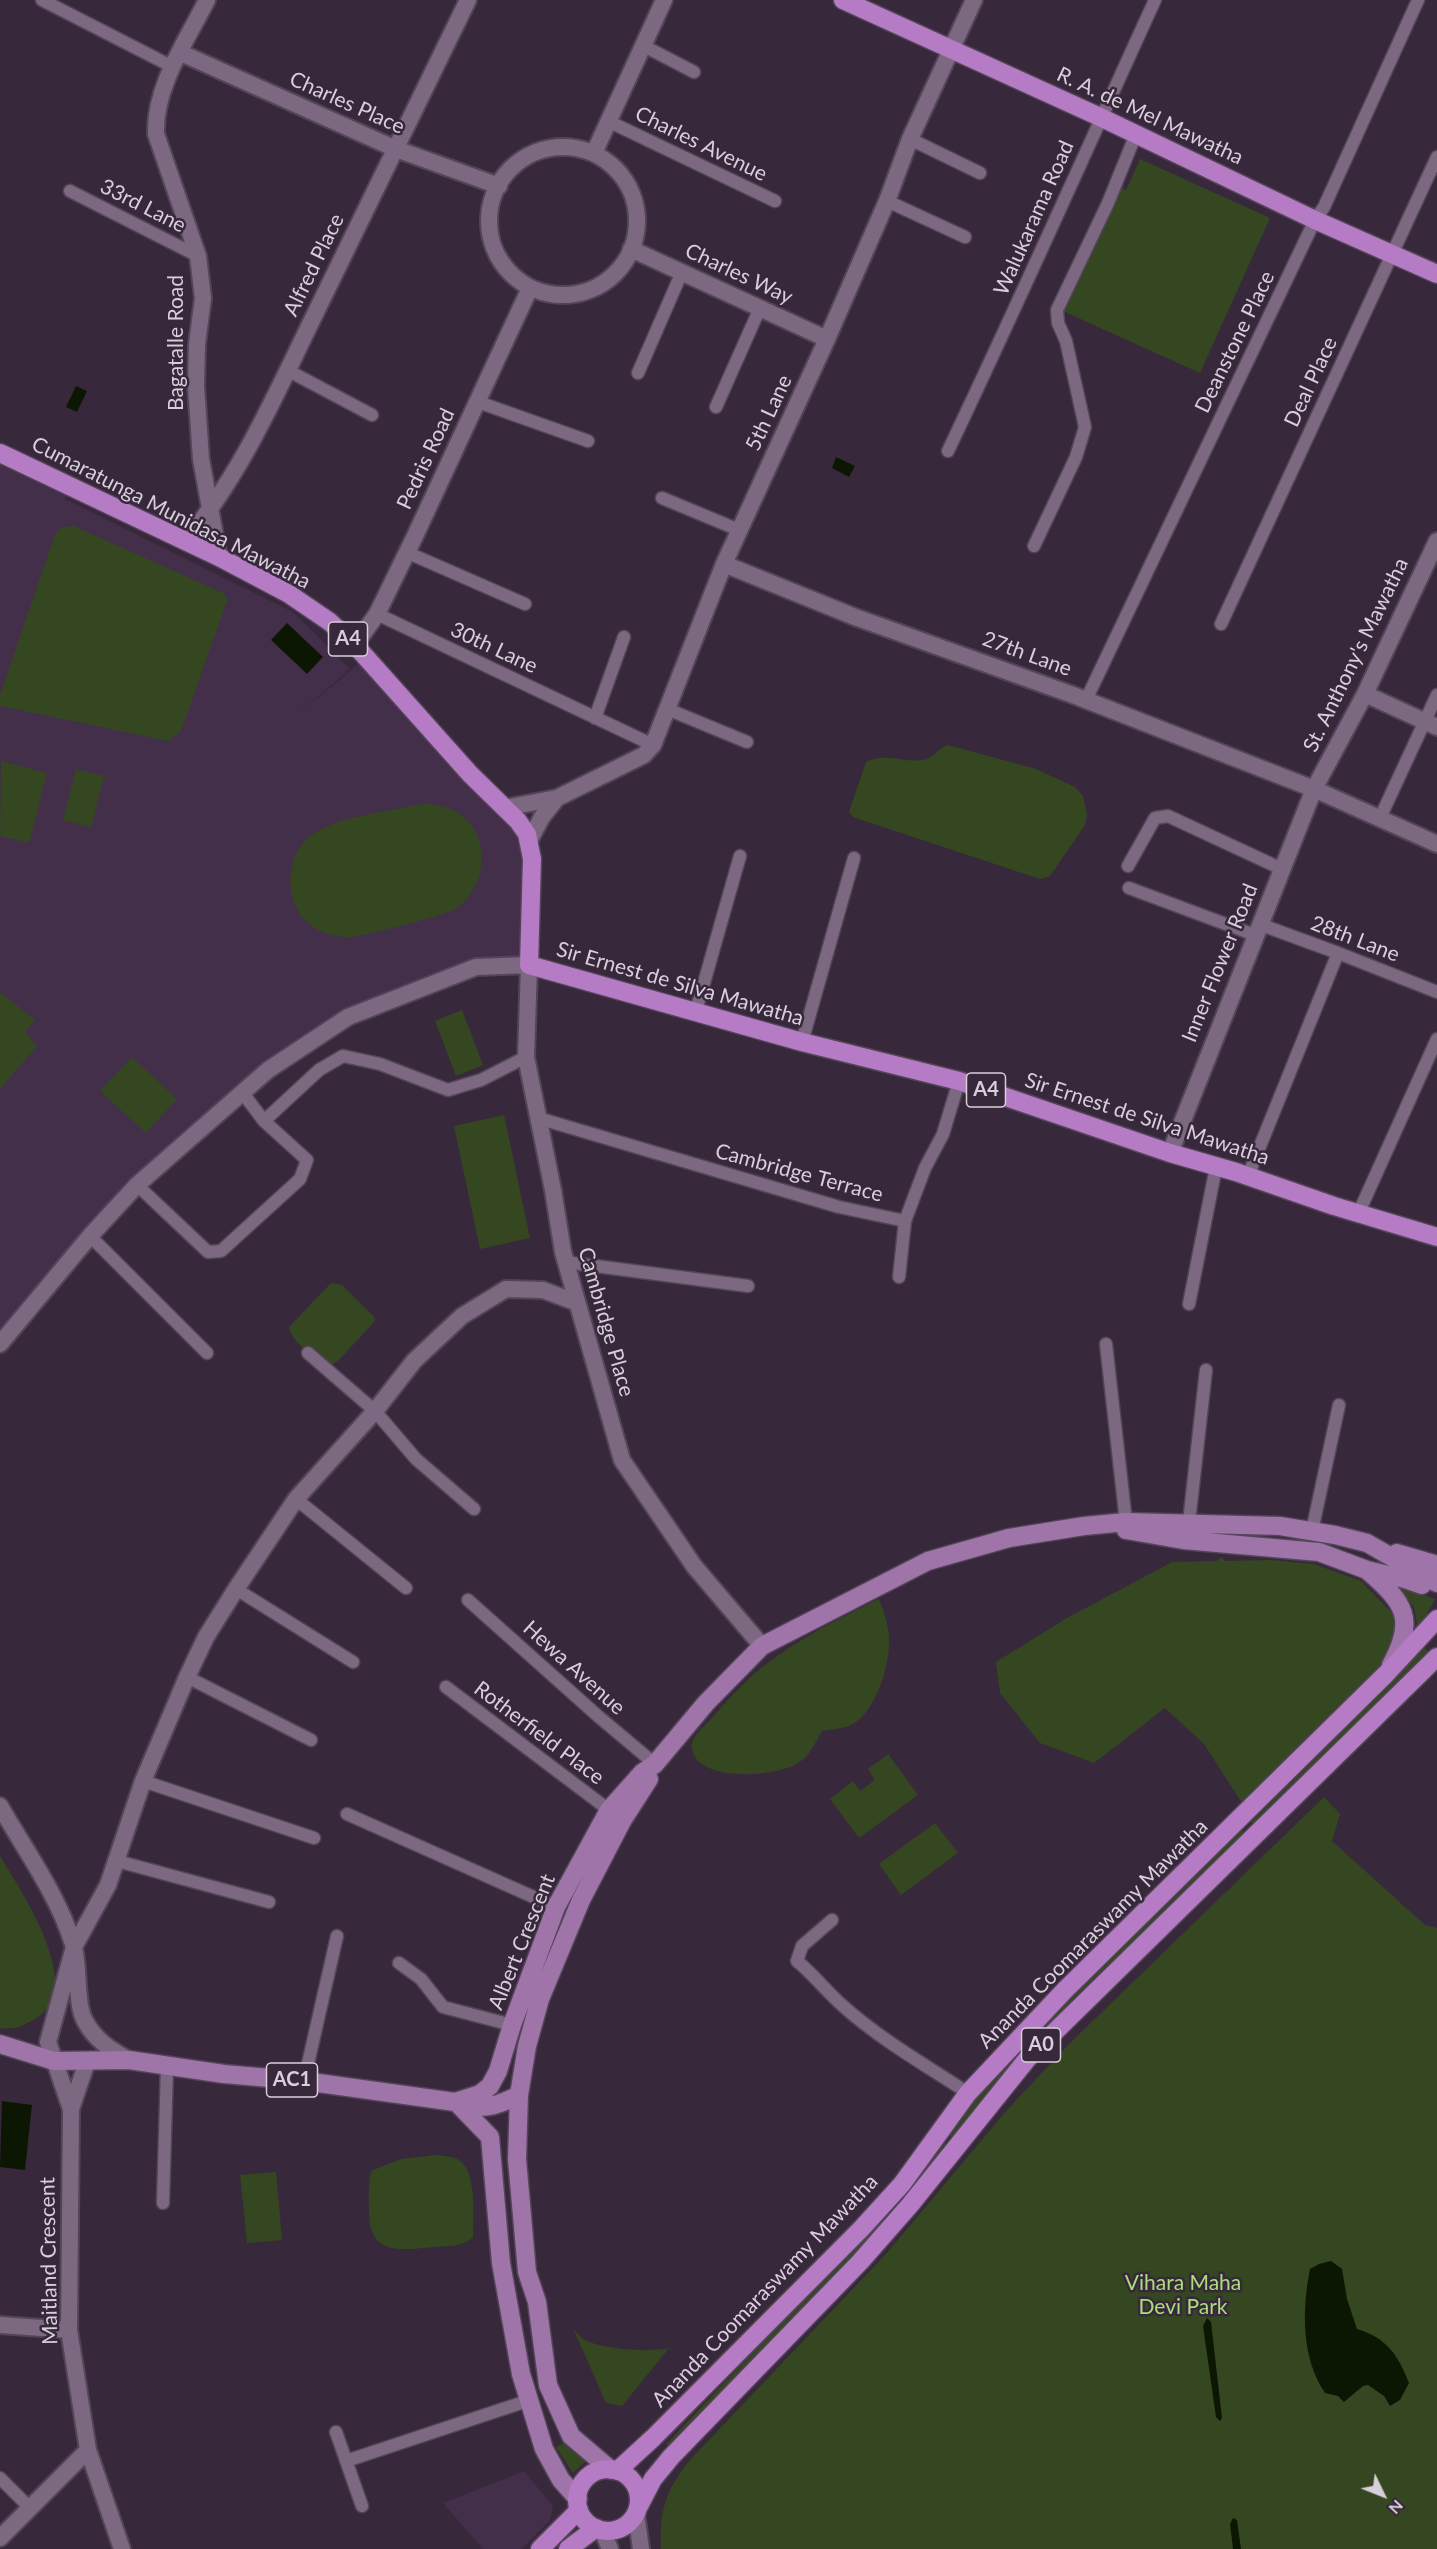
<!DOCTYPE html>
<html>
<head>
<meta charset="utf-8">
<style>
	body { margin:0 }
	#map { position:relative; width:1437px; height:2549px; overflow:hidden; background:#38283c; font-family:Lato,sans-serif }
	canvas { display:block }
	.north { position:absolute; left:1353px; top:2465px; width:60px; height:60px; -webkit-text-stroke:4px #38283c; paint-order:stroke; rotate:133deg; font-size:16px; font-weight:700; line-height:24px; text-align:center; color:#d9cfdc }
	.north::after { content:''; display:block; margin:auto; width:21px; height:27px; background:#d9cfdc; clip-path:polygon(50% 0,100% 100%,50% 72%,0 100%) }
</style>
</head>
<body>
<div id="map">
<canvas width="1437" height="2549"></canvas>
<div class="north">N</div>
</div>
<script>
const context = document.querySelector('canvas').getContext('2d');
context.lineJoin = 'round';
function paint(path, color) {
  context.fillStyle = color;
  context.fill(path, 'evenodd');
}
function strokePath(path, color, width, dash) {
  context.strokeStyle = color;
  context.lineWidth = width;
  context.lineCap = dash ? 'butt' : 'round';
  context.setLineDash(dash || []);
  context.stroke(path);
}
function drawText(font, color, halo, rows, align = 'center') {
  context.font = font + ' Lato,sans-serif';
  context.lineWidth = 5;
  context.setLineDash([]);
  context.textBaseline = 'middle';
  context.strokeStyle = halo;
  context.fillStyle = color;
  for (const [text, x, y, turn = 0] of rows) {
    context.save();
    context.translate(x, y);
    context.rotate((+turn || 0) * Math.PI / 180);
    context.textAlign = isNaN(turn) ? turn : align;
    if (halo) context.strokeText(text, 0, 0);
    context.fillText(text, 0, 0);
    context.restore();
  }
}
paint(new Path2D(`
	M0,453L70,486L65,499L293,612L350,669L291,720L361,662L512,826L520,837L525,860L522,960L345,1013L265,1066L0,1337Z
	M524,2471L550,2502L553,2508L550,2520L522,2549H483L443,2503Z`), '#432f49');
paint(new Path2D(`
	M1140,159L1270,218L1200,373L1056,308L1113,184L1126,190Z
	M74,526L223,593L228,598L181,731L168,741L0,706V695L55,534L62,527Z
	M948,745L1036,769L1075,787L1083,796L1087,814L1085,825L1050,876L1040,879L853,817L849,812L866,762C886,752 904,763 924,760C935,758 938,747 948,745Z
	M1,761L47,773L29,843L0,836Z
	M76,769L104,776L91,827L63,820Z
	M427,803C435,805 445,806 453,810C492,830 489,884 457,908C448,915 361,937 347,937C306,936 282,903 293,863C296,852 303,840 313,834C339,816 395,810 427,803Z
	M0,992L35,1020L25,1032L37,1046L0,1089Z
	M462,1010L483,1065L456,1076L435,1021Z
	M132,1057L177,1099L146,1133L100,1091Z
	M504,1115L530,1238L480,1249L454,1126Z
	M331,1283L342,1285L375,1318L374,1322L338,1361L330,1365C317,1361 291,1342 289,1327Z
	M1221,1557L1225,1561L1270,1560L1314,1564L1361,1581L1396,1617V1648L1374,1676L1271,1780L1242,1803L1204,1744L1165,1708L1094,1763L1040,1743L1000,1693L996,1662L1067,1618L1172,1562L1217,1561Z
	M1398,1587L1435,1599L1418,1629L1414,1607Z
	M879,1599C884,1612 889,1626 889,1640C890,1665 876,1711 853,1724C844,1729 832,1729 822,1731C815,1743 810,1756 798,1763C776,1777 698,1783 692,1749C690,1737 703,1728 710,1720C727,1701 745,1680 765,1665C800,1638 840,1618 879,1599Z
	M1424,1648L1429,1652L1255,1826L1251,1822Z
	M888,1754L918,1795L859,1838L830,1799L853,1781L860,1791L875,1780L868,1769Z
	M1324,1797L1340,1814L1332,1841L1425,1925L1437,1928V2549H661C659,2511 666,2490 689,2461L886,2254L1007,2110L1069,2044Z
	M935,1823L958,1853L901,1895L879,1864Z
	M1242,1830L1247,1835L954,2139L948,2135L990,2080L1018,2049Z
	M0,1856C20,1889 86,1987 38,2017C22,2026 18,2030 0,2028Z
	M943,2142L949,2147L881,2229L670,2448L666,2444L876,2223Z
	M436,2155C443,2156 453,2156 459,2160C477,2171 473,2218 473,2237C464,2247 446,2246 433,2247C400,2250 370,2256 369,2213C369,2198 368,2185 371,2171L401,2159Z
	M276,2172L282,2240L247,2243L240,2175Z
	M573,2328C576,2331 580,2337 583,2339C600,2349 650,2353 669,2348L622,2406L606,2403Z
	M566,2442L586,2461L573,2473L556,2447Z`), '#344721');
paint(new Path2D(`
	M76,386L87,391L77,412L66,407Z
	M836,457L855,466L849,477L832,468Z
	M287,623L323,657L307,674L271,640Z
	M2,2101L32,2105L25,2170L0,2167Z
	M1331,2261L1342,2269L1347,2299L1357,2329C1387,2338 1398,2355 1409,2383L1400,2400L1390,2406L1384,2396L1368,2385L1363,2386L1344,2402L1338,2396L1325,2393C1301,2357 1302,2310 1310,2269L1319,2264Z
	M1207,2318L1211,2322L1222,2418L1220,2421L1216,2417L1203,2326Z
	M1233,2518L1237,2520L1241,2549H1233L1230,2524Z`), '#0c1703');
const street = new Path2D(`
	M42,0L173,67
	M642,45L694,72
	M610,122L775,201
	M910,139L980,173
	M70,191L198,256
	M887,201L965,237
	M287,370L372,415
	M638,373L682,272
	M478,402L588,441
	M716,407L760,308
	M948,451C1019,302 1086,151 1155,0
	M662,498L739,530
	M1034,546L1076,457L1085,427L1066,341L1058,323L1057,310L1108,203L1136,134
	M406,552L525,604
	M377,614L653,745
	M1221,624L1437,157
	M1086,700L1315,220L1324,207L1418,0
	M667,709L747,742
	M595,718L624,637
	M1380,818L1437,695
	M1128,866L1155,818L1168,816L1282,869
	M1129,888L1255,935
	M1259,924L1338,953L1437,992
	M696,1011L740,856
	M802,1042L854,858
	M538,1118L839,1207L905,1221L925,1168L943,1134L959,1081
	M264,1121L319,1070L343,1056L380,1064L448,1090L481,1080L526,1057
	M1248,1176L1338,953
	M137,1185L208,1252L221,1251L300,1179L307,1160L264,1121L242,1092
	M1359,1212L1437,1039
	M90,1236L207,1353
	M565,1262L748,1286
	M899,1277L905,1221
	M1189,1304L1216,1167
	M1106,1344L1126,1522
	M308,1353L375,1411L416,1459L474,1509
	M296,1499L406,1588
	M1189,1522L1206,1370
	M1312,1531L1339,1405
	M236,1589L353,1662
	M468,1600L599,1717L655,1764
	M187,1677L311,1740
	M446,1687L609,1810
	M143,1781L314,1838
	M347,1814L556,1907
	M117,1861L269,1902
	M832,1920L802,1946L797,1961C814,1975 827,1992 843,2006C881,2040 927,2066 968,2093
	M399,1963L421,1979L443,2007L512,2025
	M304,2081L337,1936
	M163,2203L167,2066
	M336,2432L362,2506
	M346,2461L527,2401
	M0,2478L29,2507`);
const secondary = new Path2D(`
	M207,0C187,40 154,87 156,134L198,256L203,298L197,344L196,386L201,459L219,557
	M181,53L396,149L499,186
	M489 221a74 74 0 1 1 148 0a74 74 0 1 1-148 0Z
	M594,153L664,0
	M631,249L827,339
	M185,541C242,474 277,391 316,312C367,208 418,104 468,0
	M724,564L855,617L1073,695L1314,789L1437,844
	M355,645L377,614L415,536L530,288
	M1365,694L1437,727
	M504,808L557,798L644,755L653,745L724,564L827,339L887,201L910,139L974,0
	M528,843L542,817L557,798
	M1170,1153L1314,789L1365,694L1437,541
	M0,1344L90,1236L137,1185L268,1070L348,1017L476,967L529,965L526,1057L553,1190L563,1252L622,1460L694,1566L762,1646
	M0,1806C25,1850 58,1895 73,1944C80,1965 75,2004 85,2021C95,2040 111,2050 129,2060
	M87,2062L71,2109L69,2330L88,2450L122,2549
	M71,2109L48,2042L74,1947L108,1885L143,1781L187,1677L206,1637L236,1589L296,1499L375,1411L414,1361L462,1316L506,1289L543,1290L575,1302
	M0,2325L69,2330
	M636,2513L641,2549
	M602,2530L610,2549
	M0,2538L88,2450`);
const primary = new Path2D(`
	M1126,1530L1183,1540L1319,1552L1367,1570L1405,1579L1422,1585
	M1397,1553L1437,1565
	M1368,1571C1405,1603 1416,1619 1391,1665
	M0,2044L54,2061L129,2060L224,2074L304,2081L455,2102C483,2110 493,2108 519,2095
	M455,2102L480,2094L490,2086L498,2071L512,2025L556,1907L609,1810L642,1773L655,1764L706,1703L762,1646L928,1561L1009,1538L1084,1526L1126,1522L1280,1526L1335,1535L1367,1543L1437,1583
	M459,2105L490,2137L501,2263L521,2374L544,2449L561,2480L578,2499
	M611,2470L571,2436L548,2385L537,2302L527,2272L517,2159L519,2095L527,2046L540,1999L581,1900L622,1821L649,1779`);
const highway = new Path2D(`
	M843,0L1100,117L1315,220L1437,274
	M0,453L219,557L289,594L330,622L355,645L470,774L518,821L527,834L532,859L529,965L802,1042L959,1081L1170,1153L1236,1172L1334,1206L1437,1237
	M577 2500a31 31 0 1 1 62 0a31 31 0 1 1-62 0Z
	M617,2471L653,2438L861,2229L902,2184L968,2093L1065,1990L1386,1674L1437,1619
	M639,2506L653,2479L671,2457L860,2262L910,2205L1028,2058L1437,1657
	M540,2549L579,2510
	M568,2549L596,2528`);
strokePath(street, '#534557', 15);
strokePath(secondary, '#534557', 20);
strokePath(primary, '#534557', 21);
strokePath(highway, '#534557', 21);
strokePath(street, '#7c6981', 12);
strokePath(secondary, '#7c6981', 16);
strokePath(primary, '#9e74a9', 18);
strokePath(highway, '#b57bc4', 18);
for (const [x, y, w] of [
	[348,639,39],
	[986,1090,39],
	[1041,2045,39],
	[292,2080,51]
]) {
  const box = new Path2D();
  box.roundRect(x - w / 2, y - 17, w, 34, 4.5);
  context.fillStyle = '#38283c';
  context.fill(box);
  strokePath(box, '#d9cfdc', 1.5);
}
drawText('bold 20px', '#d9cfdc', null, [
	["A4",348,639],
	["A4",986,1090],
	["A0",1041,2045],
	["AC1",292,2080]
]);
drawText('21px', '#d9cfdc', '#38283c', [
	["Charles Place",347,103,24],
	["R. A. de Mel Mawatha",1150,116,25],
	["Charles Avenue",701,144,26],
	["33rd Lane",143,206,27],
	["Walukarama Road",1034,218,-66],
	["Alfred Place",314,265,-64],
	["Charles Way",739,274,25],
	["Deanstone Place",1235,342,-64],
	["Bagatalle Road",176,343,-90],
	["Deal Place",1311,382,-65],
	["5th Lane",769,413,-65],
	["Pedris Road",426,459,-65],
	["Cumaratunga Munidasa Mawatha",171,513,27],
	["30th Lane",494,648,25],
	["27th Lane",1027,654,20],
	["St. Anthony's Mawatha",1356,655,-64],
	["28th Lane",1355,939,21],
	["Inner Flower Road",1220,963,-68],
	["Sir Ernest de Silva Mawatha",680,984,16],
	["Sir Ernest de Silva Mawatha",1147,1119,18],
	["Cambridge Terrace",799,1173,15],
	["Cambridge Place",606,1322,74],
	["Hewa Avenue",574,1668,42],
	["Rotherfield Place",539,1733,37],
	["Ananda Coomaraswamy Mawatha",1093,1934,-45],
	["Albert Crescent",522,1942,-68],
	["Maitland Crescent",49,2261,-91],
	["Ananda Coomaraswamy Mawatha",765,2291,-46]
]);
drawText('21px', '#abdd7b', '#38283c', [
	["Vihara Maha",1183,2283],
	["Devi Park",1183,2307]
]);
</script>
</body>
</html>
